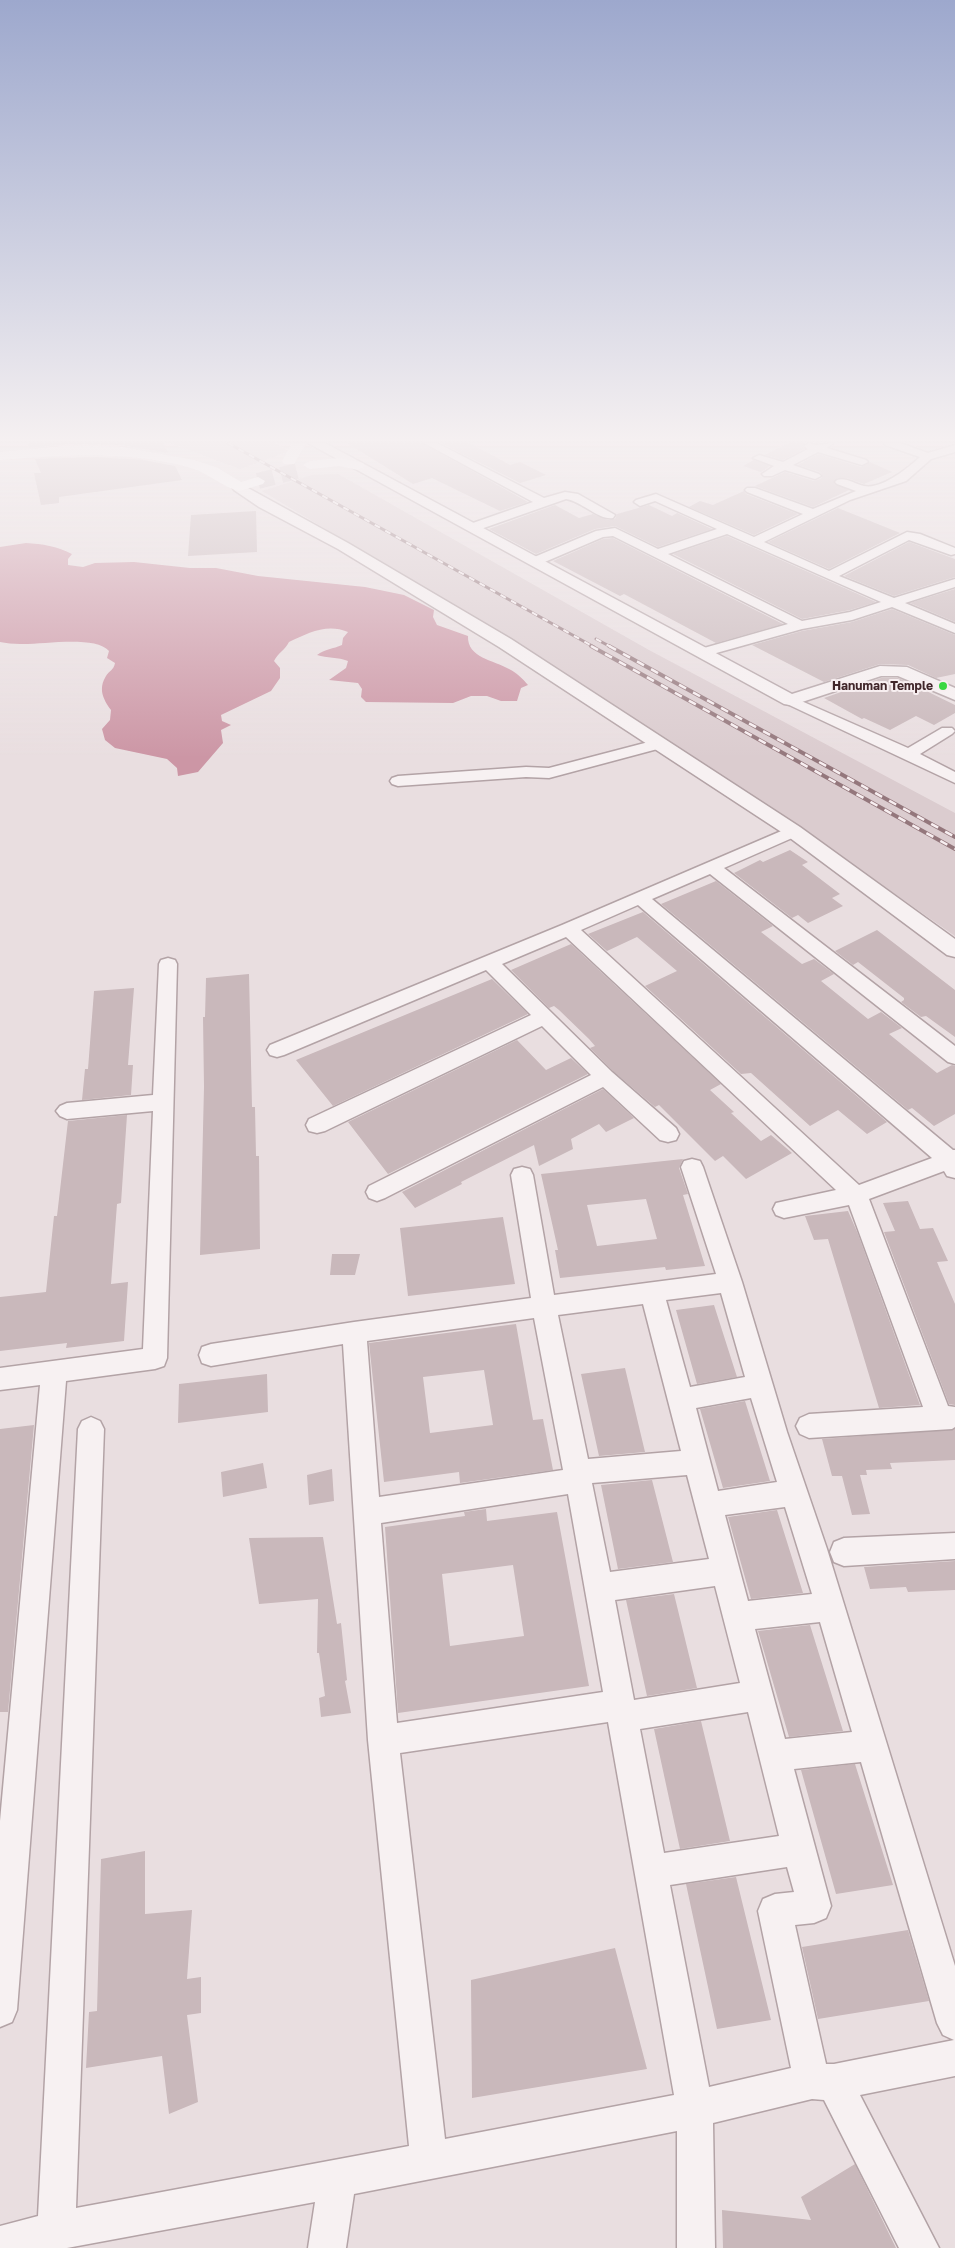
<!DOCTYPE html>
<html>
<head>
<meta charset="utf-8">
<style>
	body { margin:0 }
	canvas { display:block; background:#e9dee0 }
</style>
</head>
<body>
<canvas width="955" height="2248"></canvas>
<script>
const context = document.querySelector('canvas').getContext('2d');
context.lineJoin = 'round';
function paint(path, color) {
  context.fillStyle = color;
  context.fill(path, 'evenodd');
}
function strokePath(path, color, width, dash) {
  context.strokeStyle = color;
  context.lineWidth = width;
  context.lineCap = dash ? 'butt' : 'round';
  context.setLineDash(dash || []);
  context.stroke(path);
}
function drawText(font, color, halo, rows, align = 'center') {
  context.font = font + ' "Golos Text",sans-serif';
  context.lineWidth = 4;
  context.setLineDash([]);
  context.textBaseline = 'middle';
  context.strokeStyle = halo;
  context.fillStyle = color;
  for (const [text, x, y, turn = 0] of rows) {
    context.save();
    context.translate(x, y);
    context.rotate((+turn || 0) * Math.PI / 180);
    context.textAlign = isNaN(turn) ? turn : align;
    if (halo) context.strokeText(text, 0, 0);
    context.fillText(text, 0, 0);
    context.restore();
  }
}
paint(new Path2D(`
	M170,443H275L289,451L240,469Z
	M338,474L649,650L955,813V936L796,825L469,615L262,491L312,475Z`), '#dbcccf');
paint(new Path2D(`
	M26,543C43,544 56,546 72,554L68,559V565L83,567L95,563L134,562L190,568H216L258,576L365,587L404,595L434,610L433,617L437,625L468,636C467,658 494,660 509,669C517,673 522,678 528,685L521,688L517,701H501L487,696H471L453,703L366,702L361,697L362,689L358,683L329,680L346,668L348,661C338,657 327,658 317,655C325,649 333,649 342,645L343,638L348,632C327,623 308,633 289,642C285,650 278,653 274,661L280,668V678L271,691L221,715L222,721L231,725L221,730L223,743L198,772L178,776L177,768L167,759L115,748L105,740L102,729L110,720L111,710C103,699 98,689 106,676C109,671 114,670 115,663L107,658L109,651C95,635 41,645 20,644C13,644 6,643 0,642V547Z`), '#cc96a5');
paint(new Path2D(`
	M27,443H163L168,453L121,445L69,444L29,448Z
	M347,443H422L528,502L500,511L432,478L413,484Z
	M441,443H470L510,465L520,462L546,475L520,483Z
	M788,443H806L802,446L804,449L783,460L765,455Z
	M818,454L861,467L870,462L892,472L864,484L847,478H837L834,483L849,490L813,507L755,486L785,472L814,481L822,478V475L820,472L798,465Z
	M96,457L143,460L175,466L182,480L59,497V503L41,505L34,473H41L35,459Z
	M754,460L770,466L761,472L743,466Z
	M744,491L746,494L798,514L754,535L689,507L700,501L713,505Z
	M555,505L579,518L593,514L608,520L615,519L617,514L649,505L672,516L677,513L712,529L658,547L615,526L595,529L536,554L489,529Z
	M838,508L900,533L829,569L768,542Z
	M256,511L257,552L188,556L191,515Z
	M727,536L876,602L850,610L802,619L673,554Z
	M613,538L783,624L716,643L624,594L620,596L553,561L603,539Z
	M909,542L955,559V577L894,596L844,576Z
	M955,589V622L910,603Z
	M892,609L955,635V674L936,678L908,665L880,664L824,682L752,645L802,631L852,622Z
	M881,678H898L910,683L955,705V713L934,725L916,716L890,730L864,718L862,719L824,698Z
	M790,850L808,862L802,865L840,894L832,898L843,906L808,923L798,915L792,918L734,873L760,860L763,862Z
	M716,881L773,926L761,932L802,964L814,959L834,974L821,981L868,1019L881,1012L902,1028L889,1034L937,1073L952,1065L955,1066V1114L934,1126L912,1108L908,1110L661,904Z
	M643,912L887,1122L867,1134L838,1110L810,1126L751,1073L741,1074L645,986L677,971L637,937L607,951L588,934Z
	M877,930L955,990V1037L926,1016L921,1017L901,1002L904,1000V998L858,962L853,965L835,951Z
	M571,944L721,1084L710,1090L734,1112L731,1113L761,1141L771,1135L792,1153L746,1179L723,1156L715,1161L659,1105L655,1107L613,1071L590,1048L595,1046L589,1039L559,1010L554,1006L549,1008L511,970Z
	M249,974L252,1107H255L256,1156H259L260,1249L200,1255L204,1087L203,1017H205L206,978Z
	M492,979L528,1014L333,1106L296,1060Z
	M134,988L128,1065H133L131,1095L82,1100L85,1069H88L94,991Z
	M517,1040L546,1070L571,1058L588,1074L388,1174L348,1122Z
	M603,1089L634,1118L606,1132L599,1124L571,1139L573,1149L539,1166L534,1145L461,1182L462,1184L415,1208L402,1192Z
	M127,1115L121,1203L117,1204L111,1284L128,1282L124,1341L66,1348L67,1343L0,1351V1297L46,1292L54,1216H57L68,1121Z
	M683,1159L679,1168L688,1194L683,1195L705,1266L666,1270L665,1267L560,1278L555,1250H558L541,1174ZM646,1199L657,1239L597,1246L587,1205Z
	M908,1201L920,1229L933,1228L948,1261L937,1262L955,1304V1405L949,1404L884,1232L895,1231L883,1203Z
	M848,1211L858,1234L920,1405L879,1408L828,1239L814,1240L805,1216Z
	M503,1217L515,1284L408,1296L400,1228Z
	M332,1254H360L355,1275H330Z
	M714,1305L737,1377L697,1384L676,1310Z
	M516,1324L533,1420L543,1419L553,1470L460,1483L459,1472L384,1482L369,1343ZM484,1370L493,1425L430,1433L423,1377Z
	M625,1368L645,1452L599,1456L581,1374Z
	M267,1374L268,1412L178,1423L179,1384Z
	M745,1401L770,1481L723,1488L700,1409Z
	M34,1425L8,1712H0V1429Z
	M955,1429V1460L890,1463L892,1469L866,1470L867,1475H860L870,1514L852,1515L842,1476H832L822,1439Z
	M263,1463L267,1488L223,1497L221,1472Z
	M332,1469L334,1501L309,1505L307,1475Z
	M652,1480L673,1562L618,1569L601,1485Z
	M486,1509L487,1521L557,1512L589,1686L398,1713L385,1527L465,1516L464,1512ZM513,1565L524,1636L450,1646L442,1574Z
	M777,1510L803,1593L751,1599L728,1517Z
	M323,1537L337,1624L341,1623L347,1680L345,1681L351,1713L321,1717L319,1698L325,1696L319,1653H317L318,1599L259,1604L249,1538Z
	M955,1561V1590L908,1592L906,1587L870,1589L864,1567Z
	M674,1594L697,1688L647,1696L626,1600Z
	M810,1625L843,1731L789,1737L758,1631Z
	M701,1721L730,1841L680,1849L654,1729Z
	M855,1764L893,1885L836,1894L801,1770Z
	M145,1851V1914L192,1910L187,1979L201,1977V2013L187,2015L198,2102L169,2114L162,2056L86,2068L89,2012L97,2011L101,1859Z
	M736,1877L771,2020L717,2029L686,1884Z
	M908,1930L929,2001L818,2019L802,1947Z
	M615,1948L647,2069L472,2098L471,1980Z
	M855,2164L896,2248H723L722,2210L811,2220L801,2197Z`), '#c9b8bb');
strokePath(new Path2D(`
	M258,481L304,469`), '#c7b9bc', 16, [16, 8]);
const minor = new Path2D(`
	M424,443H437L544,498L565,492L578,494L615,515L613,518C600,521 581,501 566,499L478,530H470L468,527L470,524L533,502Z
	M809,443L816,445L833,443L827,448L866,460L868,462L862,465L818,452L793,465L819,474L821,476L815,479L785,470L772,476H764L762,474L774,466L753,458L759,455L783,462L808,449L804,446Z
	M884,443H900L928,453L955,445V452L931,459L906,481L850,500L764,542L829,571L907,532L920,534L955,548V554L951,555L909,540L839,576L894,598L955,579V587L905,603L955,624V633L892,607L852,620L802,629L702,657L695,653L697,650L788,624L613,536L603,537L540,564H532L530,561L532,558L596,531L615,528L658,549L717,529L655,501L640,506L634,502L636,500L656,494L754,537L803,514L747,492L745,490L747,488H755L813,509L856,491L837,484L835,482L837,480C846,477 855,484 864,486C881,490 908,468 920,457L885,445ZM727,534L881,602L850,612L802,621L668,554Z
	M790,696L908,748L942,728H952L955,731L952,734L920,754L955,772V783L785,703L783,700Z
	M660,739L665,741L668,744L665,747L549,778L526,777L398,786L392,784L390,781L392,778L398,776L526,767L549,768Z
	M793,826L799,827L801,831L799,835L724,868L955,1046V1064L948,1062L710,874L652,899L953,1150H955V1178L947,1176L944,1171L869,1199L948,1406L955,1407V1427L952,1429L809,1438L800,1434L796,1426L800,1418L809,1414L923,1407L849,1205L784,1218L776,1215L773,1209L776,1203L836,1190L566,937L502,964L612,1072L676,1128L679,1134L676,1140L668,1142L660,1140L603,1087L385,1198L377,1201L369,1198L366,1192L369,1186L591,1075L542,1026L325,1131L317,1133L309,1131L306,1125L309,1119L531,1015L486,970L284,1055L277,1057L270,1055L267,1050L270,1045L562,925ZM638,905L932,1158L859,1185L581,930Z
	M168,958L175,960L177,964L167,1358L164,1366L155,1369L66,1381L17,2010L12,2022L0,2027V1821L40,1385L0,1390V1368L143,1349L153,1111L67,1119L60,1116L56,1111L60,1106L67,1103L153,1095L159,964L161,960Z
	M692,1159L700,1161L703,1167L742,1282L787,1432L827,1549L955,1966V2076L860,2095L939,2248H899L824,2100L812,2099L713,2123L715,2248H677V2131L354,2194L346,2248H308L315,2202L67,2248H0V2226L38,2216L78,1429L82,1421L91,1417L100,1421L104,1429L76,2208L409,2146L368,1740L343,1344L211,1366L202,1363L199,1355L202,1347L211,1344L354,1322L531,1298L511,1175L514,1169L522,1167L530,1169L533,1175L554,1295L716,1274L681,1167L684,1161ZM721,1293L745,1377L690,1387L666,1300ZM643,1304L681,1451L588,1459L558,1315ZM534,1318L563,1470L379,1497L367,1341ZM751,1398L777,1482L718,1491L696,1408ZM687,1475L709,1559L610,1572L592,1483ZM568,1494L603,1692L397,1723L381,1523ZM785,1507L812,1594L748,1601L725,1515ZM715,1586L740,1683L634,1700L615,1600ZM820,1622L852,1732L785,1739L755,1629ZM748,1712L779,1836L664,1853L640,1729ZM608,1722L674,2095L445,2139L400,1753ZM861,1762L937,2023L943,2035L954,2040L834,2064H826L795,1925L814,1923L826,1918L831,1906L794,1769ZM787,1867L794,1892L775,1894L763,1899L758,1911L791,2068L709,2087L670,1885Z
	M955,1533V1559L844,1566L834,1562L830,1552L834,1542L844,1538Z`);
const tertiary = new Path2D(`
	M308,443H325L792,694L880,666L907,667L955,688V700L898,676H881L796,704L790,705L784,704Z
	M239,483L348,543L511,639L800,827L955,939V957L947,955L786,835L499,647L338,549L259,507L234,490L232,487Z`);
strokePath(minor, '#b3a3a6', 3);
strokePath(tertiary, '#b3a3a6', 3);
paint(minor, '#f7f1f2');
paint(tertiary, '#f7f1f2');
paint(new Path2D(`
	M292,443H306L294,464H284L282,461Z
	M69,446L121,447L194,460L218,468L241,482L258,477L265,481L263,484L239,491C222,487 209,473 191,468C128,450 64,455 0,460V452Z
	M339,458L363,463L365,466L358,470L339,466L310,469L303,465L310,461Z`), '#fff');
const railFar1 = new Path2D(`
	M228,443L594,647
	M596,639L611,647`);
const rail = new Path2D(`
	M591,646L955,849
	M609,646L955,837`);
strokePath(railFar1, '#94777c', 3);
strokePath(rail, '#94777c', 4);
strokePath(railFar1, '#f7eef0', 2, [6]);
strokePath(rail, '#f7eef0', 2.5, [8]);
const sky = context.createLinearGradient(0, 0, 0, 758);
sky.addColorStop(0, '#9da8cd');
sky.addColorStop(0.58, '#f5f0f1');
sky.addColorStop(1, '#f5f0f100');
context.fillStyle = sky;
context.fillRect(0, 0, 955, 758);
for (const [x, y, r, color] of [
	[943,686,5,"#39d842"]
]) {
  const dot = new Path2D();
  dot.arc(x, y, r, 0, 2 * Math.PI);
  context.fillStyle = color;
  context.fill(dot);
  strokePath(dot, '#f7eef0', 2);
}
drawText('bold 12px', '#41262a', '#f7eef0', [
	["Hanuman Temple",933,686]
], 'right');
</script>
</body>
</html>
